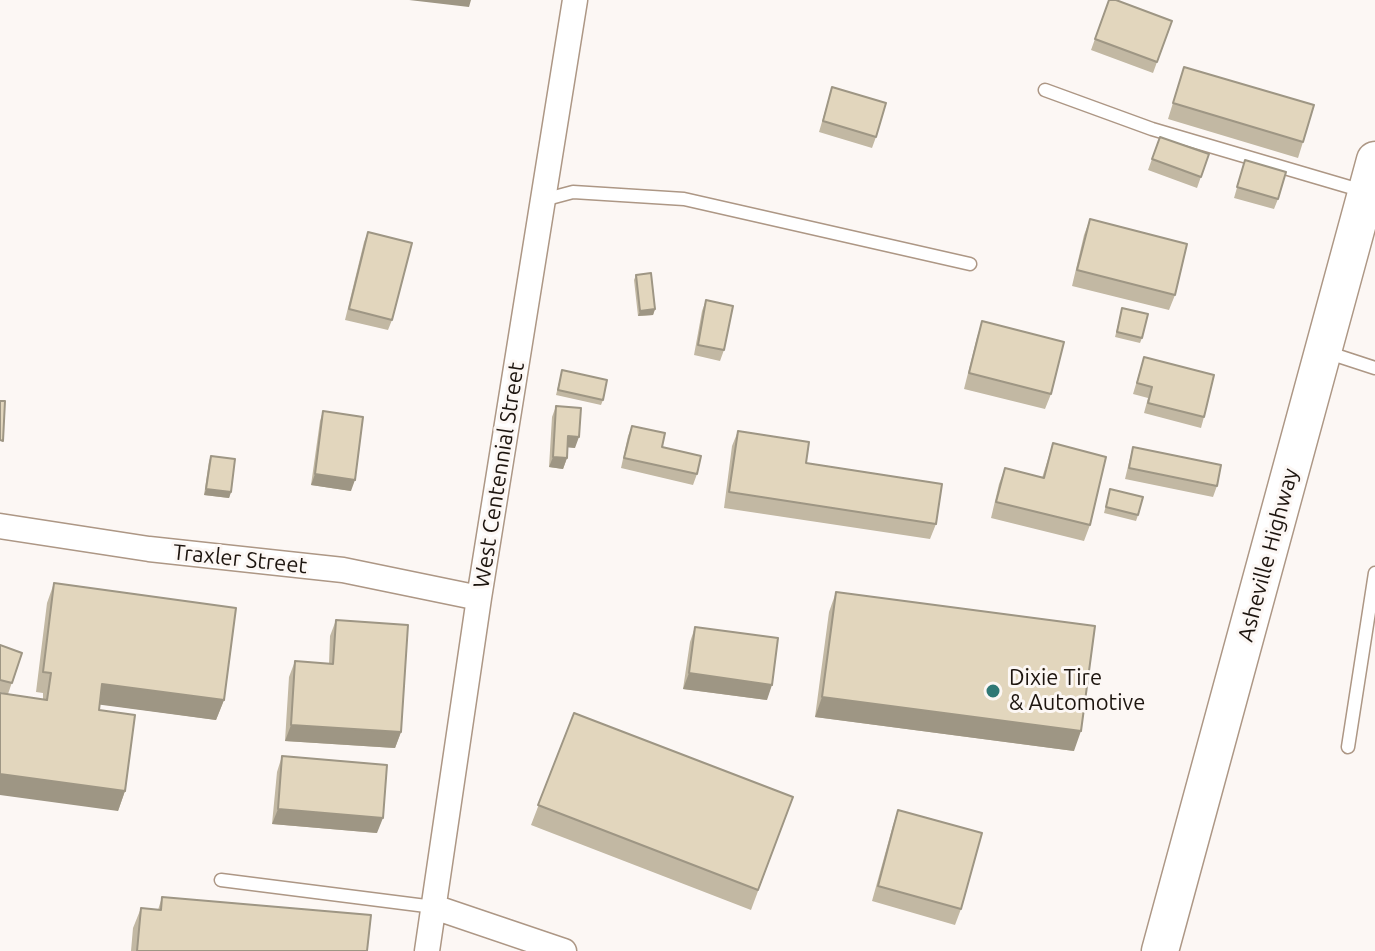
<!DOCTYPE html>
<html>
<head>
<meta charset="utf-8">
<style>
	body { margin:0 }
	canvas { display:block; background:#fcf7f4 }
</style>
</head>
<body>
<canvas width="1375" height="951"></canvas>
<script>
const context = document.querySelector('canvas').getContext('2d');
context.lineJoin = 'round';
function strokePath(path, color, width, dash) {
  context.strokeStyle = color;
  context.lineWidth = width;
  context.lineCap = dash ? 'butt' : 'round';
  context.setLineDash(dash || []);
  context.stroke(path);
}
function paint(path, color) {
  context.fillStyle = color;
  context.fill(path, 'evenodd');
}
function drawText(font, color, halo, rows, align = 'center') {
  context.font = font + ' Ubuntu,sans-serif';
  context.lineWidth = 6;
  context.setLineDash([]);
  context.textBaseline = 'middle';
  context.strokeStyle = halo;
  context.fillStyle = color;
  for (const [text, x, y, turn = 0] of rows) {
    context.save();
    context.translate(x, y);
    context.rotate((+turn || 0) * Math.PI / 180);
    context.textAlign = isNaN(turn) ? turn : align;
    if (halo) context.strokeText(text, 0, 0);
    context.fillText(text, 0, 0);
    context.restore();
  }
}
const service = new Path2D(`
	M1045,90L1152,129L1363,191
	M543,200L573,192L684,199L970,264
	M1326,352L1375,368
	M1348,747L1375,573
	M221,880L434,907`);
const minor = new Path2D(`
	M0,526L149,549L343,570L479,598
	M434,907L564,951
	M427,951L479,598L575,0`);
const primary = new Path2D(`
	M1160,951L1375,160`);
strokePath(service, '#ad9785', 15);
strokePath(minor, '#ad9785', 27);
strokePath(primary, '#ad9785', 39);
strokePath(service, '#fff', 12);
strokePath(minor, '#fff', 24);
strokePath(primary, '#fff', 36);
paint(new Path2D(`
	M1109,0L1172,21L1153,73L1091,50Z
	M1184,67L1303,142L1298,158L1168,119Z
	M832,87L876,137L872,148L819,132Z
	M1160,137L1209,154L1197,188L1148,170Z
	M1245,160L1278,199L1274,209L1234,198Z
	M1090,219L1175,295L1169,310L1072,286L1084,235Z
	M368,232L392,320L388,330L345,320L364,242Z
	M636,275L655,309L653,315L638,316L634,280Z
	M706,300L724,350L720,361L694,355L702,311Z
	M1122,308L1142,338L1140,343L1115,337Z
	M982,322L1051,394L1045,409L964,389L977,337Z
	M1144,357L1204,417L1201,428L1144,413L1148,398L1133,394Z
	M562,370L603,400L601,405L556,395Z
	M556,406L575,448L568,447L567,458L563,469L549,467L552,417Z
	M323,411L351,491L311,485L320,421Z
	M632,426L662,447L697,474L693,485L621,468L628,436Z
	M738,431L936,524L930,539L724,508L732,446Z
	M1053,443L1090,525L1084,541L991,518L999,484L1005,468L1042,478Z
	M1133,447L1217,486L1213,497L1125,479L1130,458Z
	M211,456L231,492L229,498L204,495L209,461Z
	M1110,489L1138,515L1136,521L1104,513Z
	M54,583L224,700L216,720L100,704L99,710L125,791L118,811L43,699V693L36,692L47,603Z
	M836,592L1074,751L815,717L829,612Z
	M336,620L401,732L395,748L285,741L289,677L295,661L329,664L330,636Z
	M695,627L767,700L683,689L690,642Z
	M0,645L22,653L8,694L0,692Z
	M574,713L793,797L751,910L531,825Z
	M282,756L377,833L272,824L277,772Z
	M898,810L961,909L955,925L872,901L893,825Z
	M162,897L367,951H131L133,928L141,908L158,910Z`), '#c2b8a3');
paint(new Path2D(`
	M409,0H471L469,7Z
	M655,309L653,315L638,316L640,311Z
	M568,436L579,437L575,448L564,447Z
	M553,457L567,458L563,469L549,467Z
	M315,474L355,480L351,491L311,485Z
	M206,489L231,492L229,498L204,495Z
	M689,673L772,685L767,700L683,689Z
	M102,684L224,700L216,720L95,704Z
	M822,697L1081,731L1074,751L815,717Z
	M291,725L401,732L395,748L285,741Z
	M0,774L125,791L118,811L0,795Z
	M278,809L383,818L377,833L272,824Z`), '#9e9684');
const building = new Path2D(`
	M1109,0H1116L1172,21L1157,62L1095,39Z
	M1184,67L1314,105L1303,142L1173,103Z
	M832,87L886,103L876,137L823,121Z
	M1160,137L1209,154L1201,177L1152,159Z
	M1245,160L1286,172L1278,199L1237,187Z
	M1090,219L1187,244L1175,295L1077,270Z
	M368,232L412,243L392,320L349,309Z
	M651,273L655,309L640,311L636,275Z
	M706,300L733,306L724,350L698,345Z
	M1122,308L1148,314L1142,338L1117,332Z
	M982,321L1064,342L1051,394L969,373Z
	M1144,357L1214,375L1204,417L1148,403L1152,387L1137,383Z
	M562,370L607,380L603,400L558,390Z
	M0,401H5L3,441L0,440Z
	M556,406L581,408L579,437L568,436L567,458L553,457Z
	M323,411L363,417L355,480L315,474Z
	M632,426L665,433L662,447L701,456L697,474L624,458Z
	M738,431L809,442L806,463L942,484L936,524L729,492Z
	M1053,443L1106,457L1090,525L996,502L1005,468L1044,478Z
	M1133,447L1221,465L1217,486L1129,468Z
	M211,456L235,459L231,492L206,489Z
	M1110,489L1143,497L1138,515L1106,507Z
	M54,583L236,608L224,700L102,684L99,710L135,715L125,791L0,774V693L47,700L51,673L43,672Z
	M836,592L1095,626L1081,731L822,697Z
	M336,620L408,625L401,732L291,725L295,661L333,664Z
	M695,627L778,638L772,685L689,673Z
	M0,645L22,653L12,683L0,680Z
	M574,713L793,797L758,890L538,805Z
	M282,756L387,765L383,818L278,809Z
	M898,810L982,833L961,909L878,886Z
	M162,897L371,915L367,951H137L141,908L161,910Z`);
paint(building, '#e2d6bd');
strokePath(building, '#9e9684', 2);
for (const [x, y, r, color] of [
	[993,691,8,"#2f7875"]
]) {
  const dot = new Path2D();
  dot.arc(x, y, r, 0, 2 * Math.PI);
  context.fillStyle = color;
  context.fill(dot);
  strokePath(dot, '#fcf7f4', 3);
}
drawText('22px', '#1d150f', '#fcf7f4', [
	["West Centennial Street",499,475,-81],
	["Asheville Highway",1268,555,-75],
	["Traxler Street",240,559,6]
]);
drawText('22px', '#1d150f', '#fcf7f4', [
	["Dixie Tire",1009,678],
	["& Automotive",1009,703]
], 'left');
</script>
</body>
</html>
